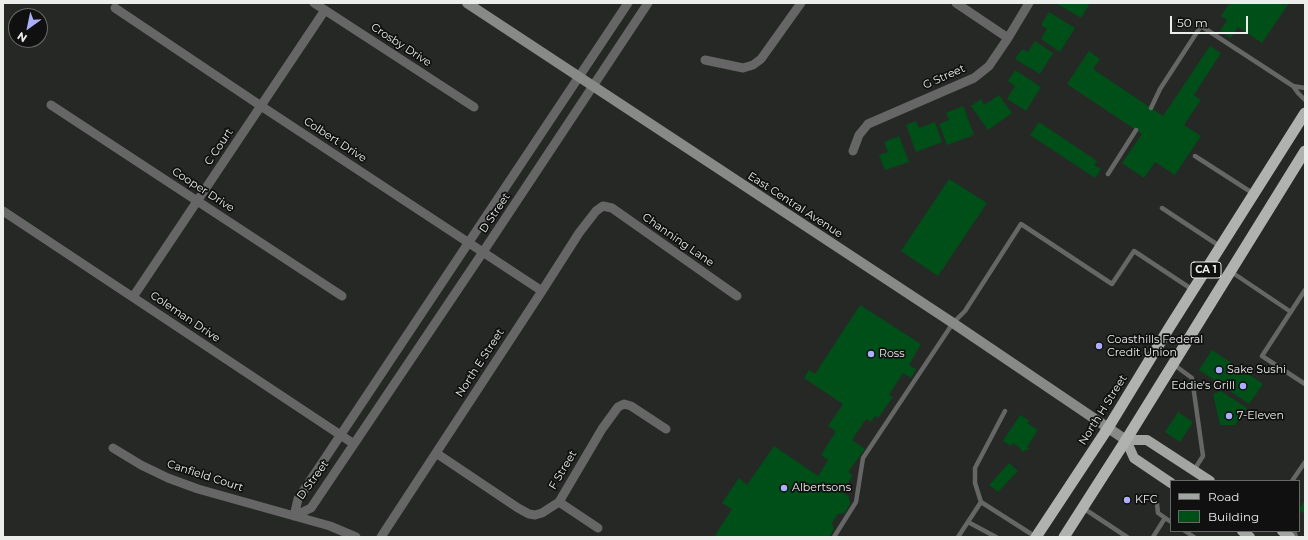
<!DOCTYPE html>
<html>
<head>
<meta charset="utf-8">
<style>
	body { margin:0 }
	#map { position:relative; width:1308px; height:540px; overflow:hidden; background:#252825; font-family:Montserrat,sans-serif }
	canvas { display:block }
	.frame { position:absolute; inset:0; border:4px solid #eceeec; pointer-events:none }
	.legend { position:absolute; left:1170px; top:480px; width:130px; height:52px; box-sizing:border-box; background:#0f100f; border:1px solid #676967; margin:0; padding:5px 7px; list-style:none; font-size:12px; color:#eceeec }
	.legend li { display:flex; align-items:center; gap:8px; height:20px }
	.legend b { width:20px; border:1px solid #676967 }
	.north { position:absolute; left:8px; top:8px; width:40px; height:40px; box-sizing:border-box; background:#0f100f; border:1px solid #676967; border-radius:50%; rotate:213deg; font-size:11px; font-weight:700; line-height:16px; text-align:center; color:#eceeec }
	.north::after { content:''; display:block; margin:auto; width:14px; height:18px; background:#adaffb; clip-path:polygon(50% 0,100% 100%,50% 72%,0 100%) }
	.scale { position:absolute; left:1170px; top:16px; width:78px; height:18px; box-sizing:border-box; border:2px solid #eceeec; border-top:0; padding-left:5px; font-size:12px; line-height:14px; white-space:nowrap; color:#eceeec; -webkit-text-stroke:3px #0f100f; paint-order:stroke }
</style>
</head>
<body>
<div id="map">
<canvas width="1308" height="540"></canvas>
<div class="frame"></div>
<ul class="legend">
<li><b style="height:5px;background:#a3a5a3"></b>Road</li>
<li><b style="height:11px;background:#014f18"></b>Building</li>
</ul>
<div class="north">N</div>
<div class="scale">50 m</div>
</div>
<script>
const context = document.querySelector('canvas').getContext('2d');
context.lineJoin = 'round';
function paint(path, color) {
  context.fillStyle = color;
  context.fill(path, 'evenodd');
}
function strokePath(path, color, width, dash) {
  context.strokeStyle = color;
  context.lineWidth = width;
  context.lineCap = dash ? 'butt' : 'round';
  context.setLineDash(dash || []);
  context.stroke(path);
}
function drawText(font, color, halo, rows, align = 'center') {
  context.font = font + ' Montserrat,sans-serif';
  context.lineWidth = 3.5;
  context.setLineDash([]);
  context.textBaseline = 'middle';
  context.strokeStyle = halo;
  context.fillStyle = color;
  for (const [text, x, y, turn = 0] of rows) {
    context.save();
    context.translate(x, y);
    context.rotate((+turn || 0) * Math.PI / 180);
    context.textAlign = isNaN(turn) ? turn : align;
    if (halo) context.strokeText(text, 0, 0);
    context.fillText(text, 0, 0);
    context.restore();
  }
}
paint(new Path2D(`
	M1056,3H1090L1081,18Z
	M1229,3H1289L1262,43L1238,27L1231,38L1220,31L1227,20L1221,16Z
	M1049,12L1075,28L1060,52L1041,39L1047,29L1041,25Z
	M1035,41L1053,53L1040,74L1015,59L1022,49L1028,52Z
	M1210,46L1221,53L1194,95L1201,100L1184,125L1201,136L1175,175L1155,162L1144,178L1122,163L1142,134L1067,84L1089,51L1100,59L1093,69L1163,116Z
	M1015,70L1041,87L1026,111L1007,99L1015,86L1008,81Z
	M999,95L1012,113L988,130L971,106L981,99L984,105Z
	M963,106L974,135L947,145L939,124L949,120L946,113Z
	M916,121L919,128L935,122L942,142L916,152L906,125Z
	M1039,122L1097,161L1094,165L1101,169L1095,178L1030,135Z
	M899,136L909,162L885,170L879,155L888,152L884,142Z
	M949,179L987,203L938,276L901,251Z
	M860,305L921,344L909,365L916,369L911,378L903,373L889,395L893,397L878,418L875,416L871,422L866,419L852,440L865,449L848,472L853,475L843,492L849,497L850,504L845,513L838,514L832,523L834,529L829,537H714L732,509L722,503L739,478L747,485L774,446L818,476L828,460L821,455L836,431L828,426L843,404L804,378L809,370L815,374Z
	M1212,350L1263,384L1249,404L1199,370Z
	M1221,391L1247,408L1235,425H1220L1213,394Z
	M1178,412L1193,422L1180,442L1165,432Z
	M1020,415L1029,420L1027,423L1038,430L1027,447L1029,449L1022,452L1020,448L1013,443L1011,446L1003,441Z
	M1009,463L1018,471L998,492L989,485Z
	M1305,499V514L1299,510Z`), '#014f18');
strokePath(new Path2D(`
	M1293,86L1305,88
	M1151,108L1160,89L1201,26L1293,86L1298,93L1305,100
	M1195,156L1254,194
	M1108,174L1136,130
	M1162,208L1221,247
	M1230,271L1291,312
	M1305,290L1262,356L1305,384
	M1173,364L1192,378L1203,456L1194,470
	M1005,411L975,468V483L981,502L1036,537
	M1292,481L1305,462
	M1157,504L1158,513L1171,522
	M1083,508L1127,537
	M968,522L996,537
	M1185,531L1194,537
	M1294,531L1296,537
	M834,537L856,502L863,458L953,323L965,311L1021,224L1112,284L1134,251L1193,290
	M958,537L981,502
	M1153,537L1165,518`), '#656665', 4.5);
strokePath(new Path2D(`
	M314,3L474,107
	M956,3L1008,38
	M115,8L261,106L542,291
	M705,60L743,68L753,65L761,59L801,3
	M51,105L342,296
	M853,151L859,135L868,124L974,78L989,66L1008,38L1029,3
	M3,211L354,444
	M133,297L325,10
	M113,448L141,465L168,478L198,489L330,526L356,537
	M436,453L518,508L529,514L535,515L542,513L559,502L602,429L618,407L624,404L631,406L666,429
	M559,502L598,528
	M294,516L311,508L483,252L648,3
	M294,516L298,499L628,3
	M381,537L542,291L579,233L596,211L603,206L612,208L737,296`), '#656665', 9);
strokePath(new Path2D(`
	M467,3L953,323L1126,440`), '#888a88', 10);
strokePath(new Path2D(`
	M1171,483L1134,458L1126,440H1147L1210,481
	M1242,531L1250,537
	M1282,531L1290,537`), '#a3a5a3', 10);
strokePath(new Path2D(`
	M1036,537L1108,428L1169,328L1305,113
	M1064,537L1126,440L1305,151`), '#afb2af', 11);
for (const [x, y, r, color] of [
	[1099,346,4,"#adaffb"],
	[871,354,4,"#adaffb"],
	[1219,370,4,"#adaffb"],
	[1243,386,4,"#adaffb"],
	[1229,416,4,"#adaffb"],
	[784,488,4,"#adaffb"],
	[1127,500,4,"#adaffb"]
]) {
  const dot = new Path2D();
  dot.arc(x, y, r, 0, 2 * Math.PI);
  context.fillStyle = color;
  context.fill(dot);
  strokePath(dot, '#0f100f', 1.5);
}
for (const [x, y, w] of [
	[1206,270,30]
]) {
  const box = new Path2D();
  box.roundRect(x - w / 2, y - 8, w, 16, 3);
  context.fillStyle = '#0f100f';
  context.fill(box);
  strokePath(box, '#eceeec', 1);
}
drawText('bold 10px', '#eceeec', null, [
	["CA 1",1206,270]
]);
drawText('11px', '#eceeec', '#0f100f', [
	["Crosby Drive",401,45,33],
	["G Street",944,77,-24],
	["Colbert Drive",335,140,33],
	["C Court",219,147,-56],
	["Cooper Drive",203,190,33],
	["East Central Avenue",795,205,33],
	["D Street",495,213,-56],
	["Channing Lane",678,240,35],
	["Coleman Drive",185,317,34],
	["North E Street",480,363,-57],
	["North H Street",1103,410,-58],
	["F Street",563,470,-59],
	["Canfield Court",205,476,18],
	["D Street",313,480,-54]
]);
drawText('11px', '#eceeec', '#0f100f', [
	["Coasthills Federal",1107,340],
	["Credit Union",1107,353],
	["Ross",879,354],
	["Sake Sushi",1227,370],
	["Eddie's Grill",1235,386,"right"],
	["7-Eleven",1237,416],
	["Albertsons",792,488],
	["KFC",1135,500]
], 'left');
</script>
</body>
</html>
